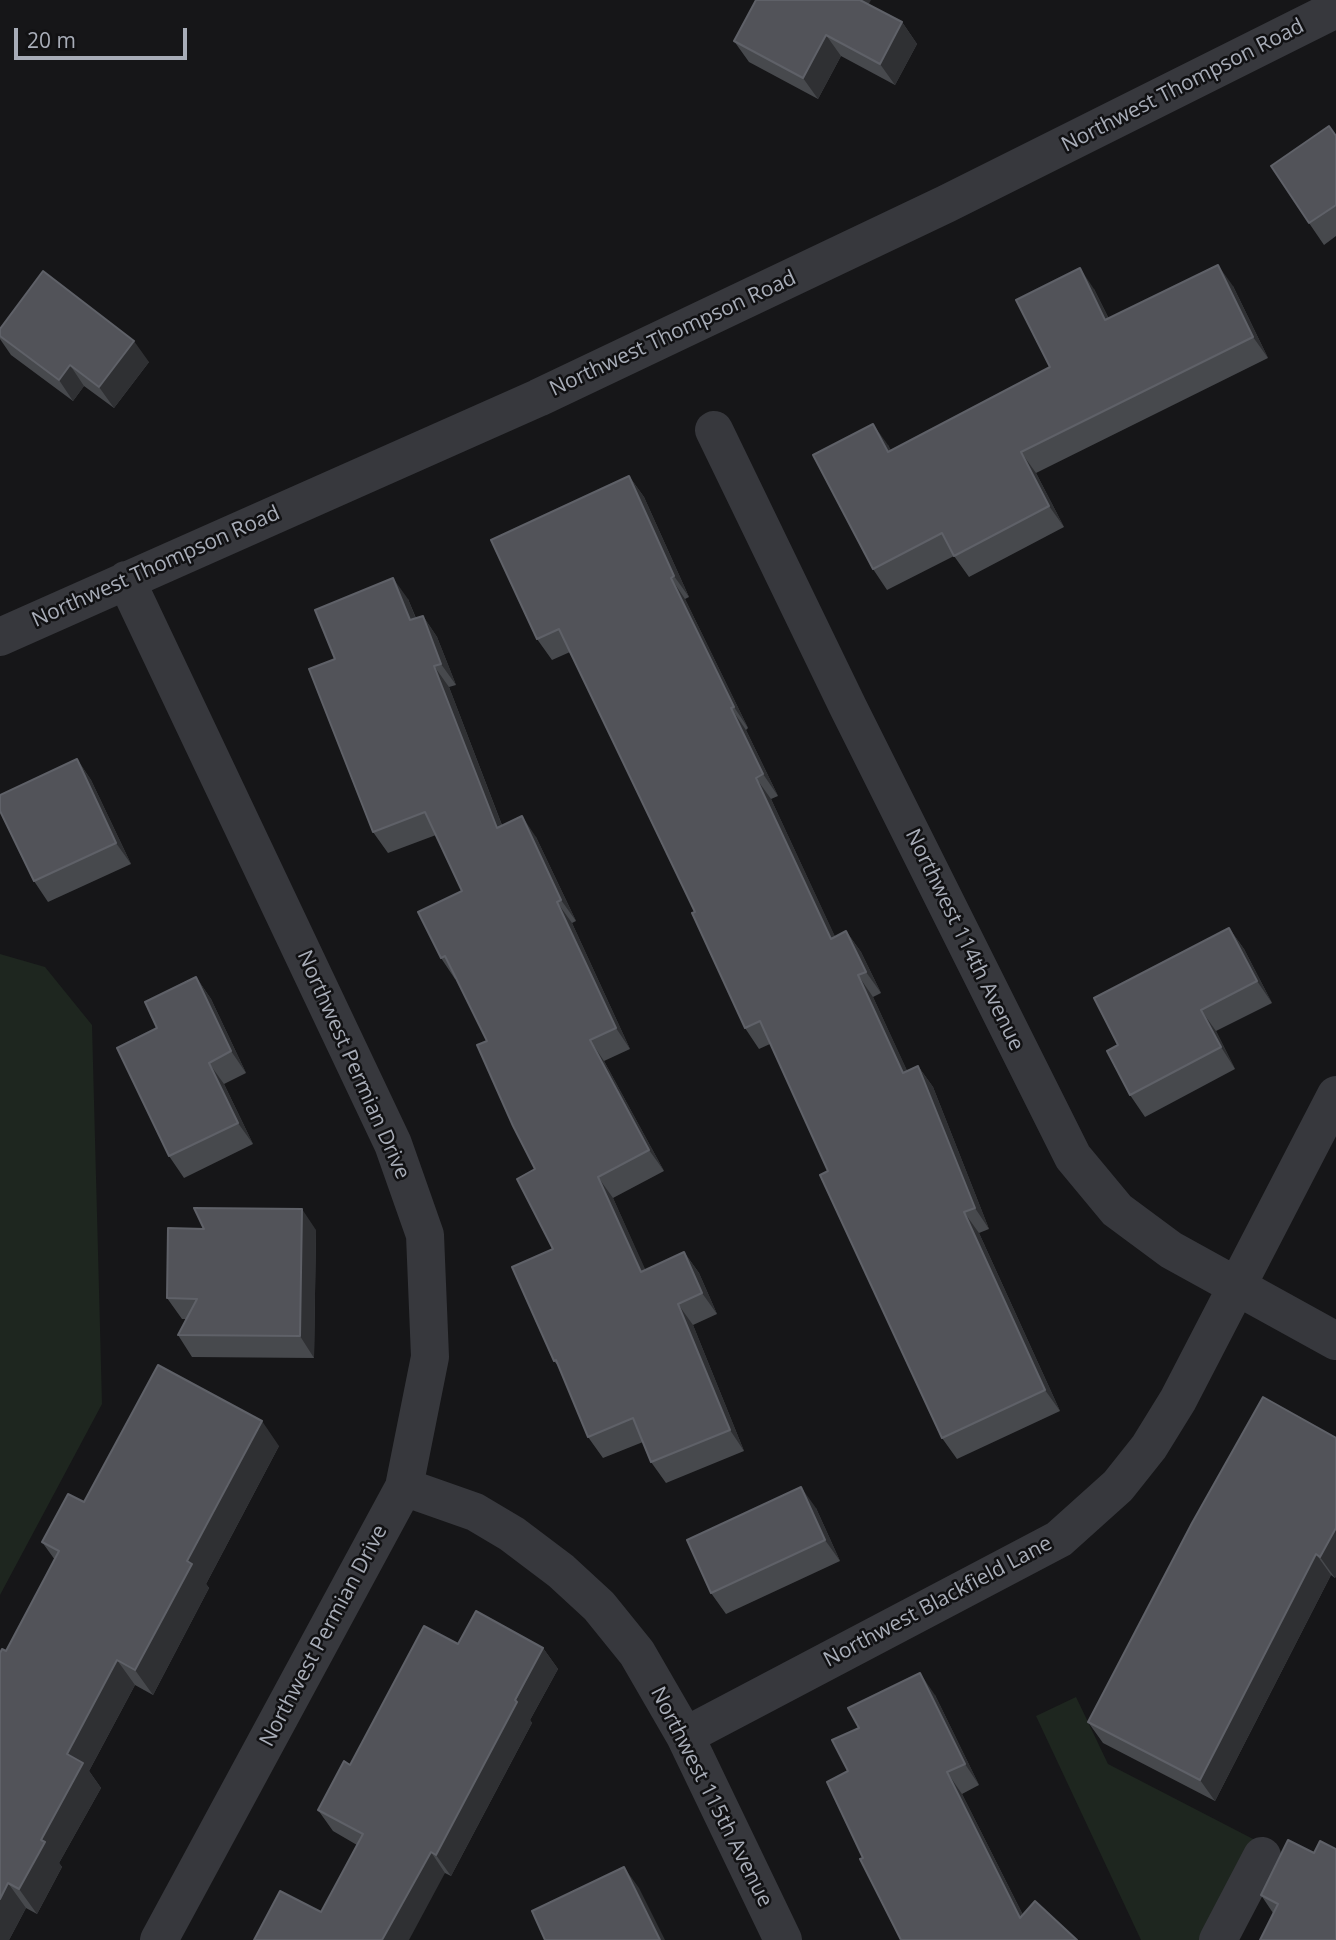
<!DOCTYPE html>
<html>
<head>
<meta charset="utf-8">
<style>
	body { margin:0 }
	#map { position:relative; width:1336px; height:1940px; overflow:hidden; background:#161618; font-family:"Open Sans",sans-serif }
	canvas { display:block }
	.scale { position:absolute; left:14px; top:28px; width:173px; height:32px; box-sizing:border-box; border:4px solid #a8adb8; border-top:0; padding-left:9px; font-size:21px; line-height:24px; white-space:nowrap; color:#a8adb8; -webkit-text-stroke:5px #111113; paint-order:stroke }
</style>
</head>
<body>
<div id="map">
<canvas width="1336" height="1940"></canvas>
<div class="scale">20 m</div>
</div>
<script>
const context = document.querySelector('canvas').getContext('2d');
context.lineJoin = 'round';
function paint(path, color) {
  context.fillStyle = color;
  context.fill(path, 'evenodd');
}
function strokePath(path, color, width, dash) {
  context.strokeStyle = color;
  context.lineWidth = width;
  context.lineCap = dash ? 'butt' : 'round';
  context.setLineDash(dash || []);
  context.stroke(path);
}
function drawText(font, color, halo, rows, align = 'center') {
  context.font = font + ' "Open Sans",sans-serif';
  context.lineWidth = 5;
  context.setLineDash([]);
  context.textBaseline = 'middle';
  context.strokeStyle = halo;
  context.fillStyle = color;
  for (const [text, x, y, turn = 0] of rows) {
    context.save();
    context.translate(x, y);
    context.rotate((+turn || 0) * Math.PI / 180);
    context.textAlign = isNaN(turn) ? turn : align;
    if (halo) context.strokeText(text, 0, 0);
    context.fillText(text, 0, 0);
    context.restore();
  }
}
paint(new Path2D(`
	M0,954L45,967L92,1025L102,1404L0,1595Z
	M1076,1697L1108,1764L1255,1840L1203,1940H1141L1036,1716Z`), '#1e261f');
strokePath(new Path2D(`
	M714,430L848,707L1073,1157L1117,1210L1171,1250L1336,1341
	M126,580L393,1144L425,1235L430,1357L404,1487L159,1940
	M0,637L538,398L946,204L1336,9
	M404,1487L475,1512L512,1534L561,1571L599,1606L637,1653L685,1736L783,1940
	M685,1736L1059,1539L1118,1486L1149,1447L1178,1400L1336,1095
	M1218,1940L1262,1856`), '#37383d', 38);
paint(new Path2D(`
	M869,5L902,22L917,44L895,85L841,56L818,99L749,62L734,41Z
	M1336,136V236L1324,245L1309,223Z
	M1233,286L1268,358L1036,473L1064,527L969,577L954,556L887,590L873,569L888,445L891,451L1050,367L1094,289L1109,319Z
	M0,329L149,362L114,408L84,386L73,401L11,355L0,339Z
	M629,476L644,497L689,597L685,599L748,728L746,730L778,796L771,799L835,937L846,931L861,952L881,993L873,997L907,1071L918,1066L933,1087L989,1229L979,1233L1060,1411L957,1459L942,1438L828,1171L770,1044L759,1049L745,1028L695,912L570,652L552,660L537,639Z
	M408,599L416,618L423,616L437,637L456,685L449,687L502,825L536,837L576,921L572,923L630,1049L604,1061L664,1171L613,1198L645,1270L684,1252L699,1273L717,1314L693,1325L744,1451L666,1483L651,1462L643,1442L603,1458L588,1437L560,1368L554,1361L553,1249L535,1169L487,1041L457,979H455L441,958L462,891L436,835L388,853L373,832L335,659Z
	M77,759L91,780L131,864L48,902L34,881Z
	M1229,928L1244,949L1272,1003L1216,1031L1235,1069L1145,1117L1130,1095L1118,1045Z
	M196,977L211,999L246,1073L224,1084L253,1144L184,1178L169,1156L157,1028Z
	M316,1230L314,1358L192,1357L178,1335L186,1319H182L167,1298Z
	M1336,1438V1576L1335,1578L1331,1575L1215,1801L1103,1743L1088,1722Z
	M279,1446L206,1584L209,1588L153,1695L135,1685L89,1771L101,1788L59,1863L62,1867L37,1914L26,1908L9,1940L6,1651L55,1560L42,1542L84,1502Z
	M816,1508L840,1561L726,1614L711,1593Z
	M458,1644L543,1648L558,1669L530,1720L532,1723L451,1876L445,1873L321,1912L357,1845L333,1831L318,1810L350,1765Z
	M935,1695L979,1785L962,1794L1023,1915L1077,1940L863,1858L848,1771Z
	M1314,1853L1273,1913L1261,1895Z`), '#47494d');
paint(new Path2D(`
	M853,0H871L863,15Z
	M902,22L917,44L895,85L880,64Z
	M826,35L841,56L818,99L803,78Z
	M1218,265L1233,286L1268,358L1253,337Z
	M1080,268L1094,289L1120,341L1105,320Z
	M134,341L149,362L114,408L99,387Z
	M70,365L84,386L73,401L59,380Z
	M873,424L888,445L903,474L888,452Z
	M1021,452L1036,473L1064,527L1049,506Z
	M629,476L644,497L689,597L674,576Z
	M393,578L408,599L425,642L410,620Z
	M671,578L685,599L748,728L734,707Z
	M423,616L437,637L456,685L441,664Z
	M434,666L449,687L511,849L497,828Z
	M731,708L746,730L778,796L763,774Z
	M77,759L91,780L131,864L116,843Z
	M756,778L771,799L846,960L831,939Z
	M522,816L536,837L576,921L561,900Z
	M557,902L572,923L630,1049L616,1028Z
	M1229,928L1244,949L1272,1003L1257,981Z
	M846,931L861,952L881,993L866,972Z
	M858,975L873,997L918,1094L903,1073Z
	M196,977L211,999L246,1073L231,1051Z
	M1201,1010L1216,1031L1235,1069L1221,1047Z
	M590,1040L604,1061L664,1171L649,1150Z
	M209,1063L224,1084L253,1144L238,1123Z
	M918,1066L933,1087L989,1229L975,1208Z
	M598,1177L613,1198L656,1293L641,1272Z
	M302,1209L316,1230L314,1358L300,1336Z
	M964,1212L979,1233L1060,1411L1045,1390Z
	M684,1252L699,1273L717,1314L702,1293Z
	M678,1304L693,1325L744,1451L730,1430Z
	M262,1421L279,1446L206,1584L209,1588L153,1695L135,1670L187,1561Z
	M801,1487L816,1508L840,1561L825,1540Z
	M1336,1528V1576L1335,1578L1320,1557Z
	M1316,1554L1331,1575L1215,1801L1200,1780Z
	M543,1648L558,1669L530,1720L532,1723L451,1876L436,1855Z
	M117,1660L135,1685L89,1771L101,1788L59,1863L62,1867L37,1914L19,1889L41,1840L67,1754Z
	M920,1673L935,1695L979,1785L965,1764Z
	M947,1772L962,1794L1035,1939L1020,1918Z
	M431,1852L445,1873L409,1940H382Z
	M624,1867L639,1888L665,1940H660Z
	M8,1883L26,1908L9,1940H0V1899Z`), '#2f3033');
const building = new Path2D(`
	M756,0H860L902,22L880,64L826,35L803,78L734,41Z
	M1329,126L1336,136V205L1309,223L1271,166Z
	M1218,265L1253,337L1021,452L1049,506L954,556L942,533L873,569L813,455L873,424L888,452L1050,367L1016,300L1080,268L1105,320Z
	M43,271L134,341L99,387L70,365L59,380L0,336V329Z
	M629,476L674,576L671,578L734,707L731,708L763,774L756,778L831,939L846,931L866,972L858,975L903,1073L918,1066L975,1208L964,1212L1045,1390L942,1438L820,1175L828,1171L760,1021L745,1028L692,913L695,912L559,629L537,639L491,540Z
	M393,578L410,620L423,616L441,664L434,666L497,828L522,816L561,900L557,902L616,1028L590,1040L649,1150L598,1177L641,1272L684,1252L702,1293L678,1304L730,1430L651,1462L633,1418L588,1437L556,1360L554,1361L512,1267L553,1249L517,1179L535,1169L513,1126L477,1045L487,1041L445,956L441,958L418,912L462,891L425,812L373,832L309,669L335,659L315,610Z
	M77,759L116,843L34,881L0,811V795Z
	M1229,928L1257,981L1201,1010L1221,1047L1130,1095L1107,1051L1118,1045L1094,998Z
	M196,977L231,1051L209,1063L238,1123L169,1156L117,1048L157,1028L145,1002Z
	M194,1208L302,1209L300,1336L178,1335L197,1299L167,1298L168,1228L204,1229Z
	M158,1365L262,1421L187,1561L192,1564L135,1670L117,1660L67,1754L83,1763L41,1840L45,1842L19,1889L8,1883L0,1899V1653L2,1649L6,1651L59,1551L42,1542L68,1494L84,1502Z
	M1263,1397L1336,1438V1528L1320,1557L1316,1554L1200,1780L1088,1722L1192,1523Z
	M801,1487L825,1540L711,1593L687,1540Z
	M476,1611L543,1648L515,1700L517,1702L436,1855L431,1852L382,1940H254L280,1891L321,1912L363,1834L318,1810L344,1761L350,1765L424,1626L458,1644Z
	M920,1673L965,1764L947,1772L1020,1918L1035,1901L1077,1940H901L860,1859L863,1858L827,1782L848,1771L832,1740L859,1728L848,1708Z
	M1288,1840L1314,1853L1320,1841L1336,1849V1940H1260L1278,1904L1261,1895Z
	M624,1867L660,1940H545L532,1911Z`);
paint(building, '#525359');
strokePath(building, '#5f6168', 2);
drawText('21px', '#a8adb8', '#111113', [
	["Northwest Thompson Road",1183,86,-27],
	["Northwest Thompson Road",673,334,-25],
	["Northwest Thompson Road",156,567,-24],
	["Northwest 114th Avenue",964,940,64],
	["Northwest Permian Drive",353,1065,66],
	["Northwest Blackfield Lane",938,1602,-28],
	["Northwest Permian Drive",324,1636,-62],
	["Northwest 115th Avenue",711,1797,63]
]);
</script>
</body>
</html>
